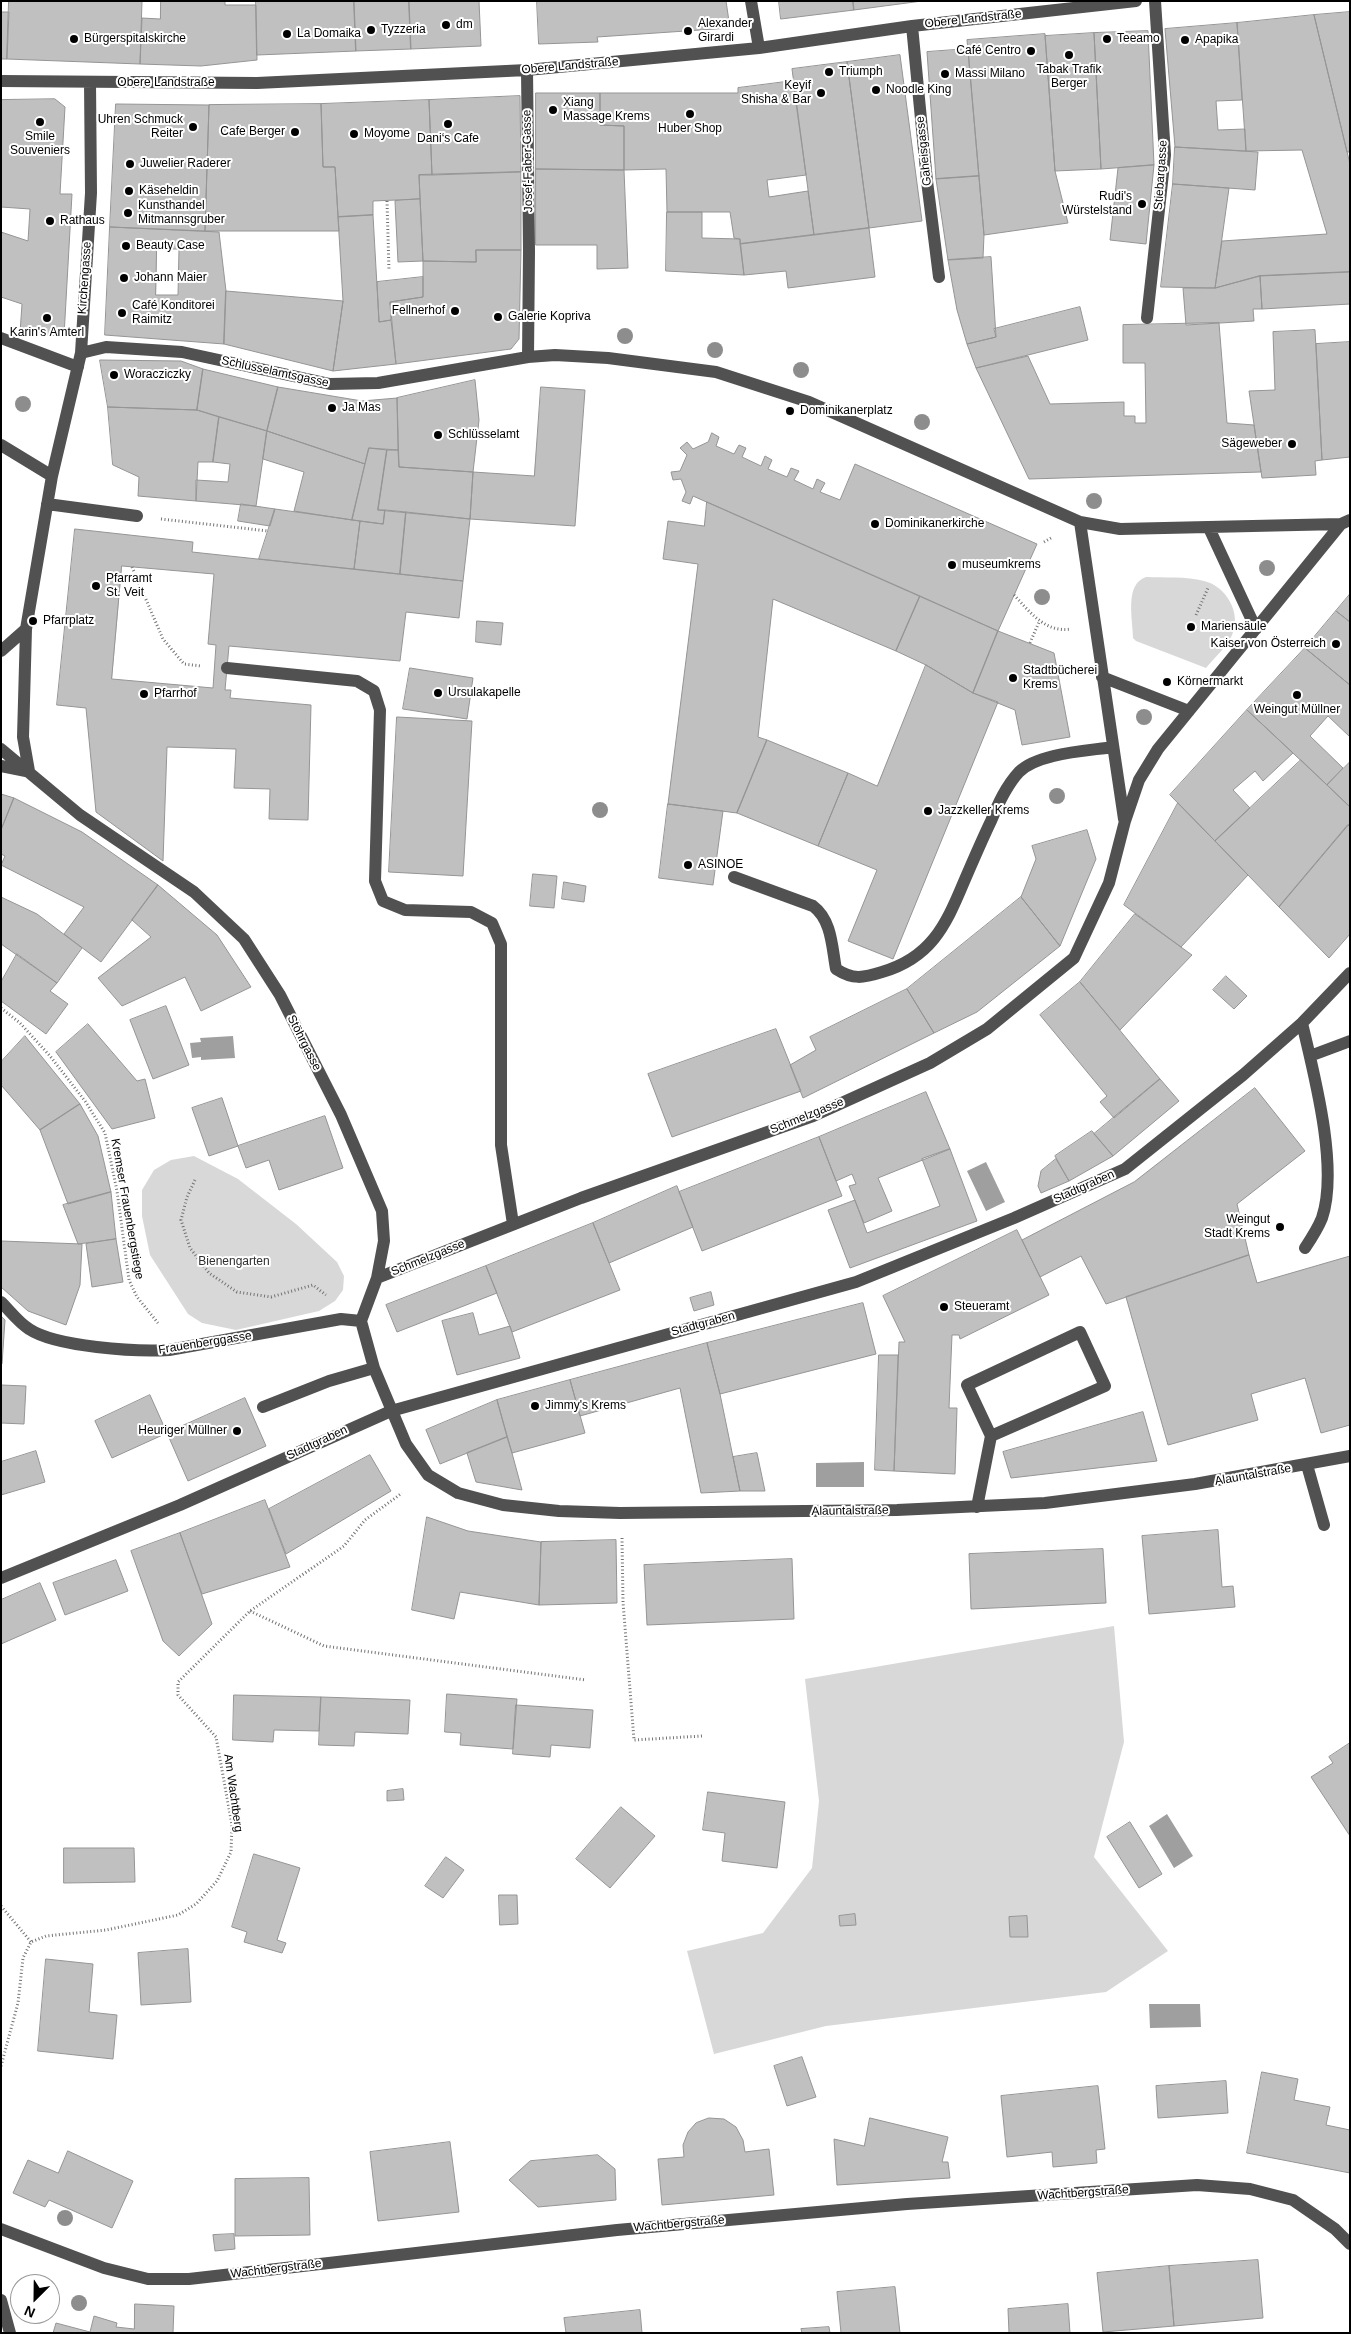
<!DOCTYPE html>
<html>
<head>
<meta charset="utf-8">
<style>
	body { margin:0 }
	#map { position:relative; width:1351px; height:2334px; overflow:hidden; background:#fff; font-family:Arial,sans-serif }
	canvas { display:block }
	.frame { position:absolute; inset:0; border:2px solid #000; pointer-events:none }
	.north { position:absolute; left:10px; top:2274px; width:50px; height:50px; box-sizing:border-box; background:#fff; border:1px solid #999; border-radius:50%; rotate:203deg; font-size:14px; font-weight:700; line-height:20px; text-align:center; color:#000 }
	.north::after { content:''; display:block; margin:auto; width:18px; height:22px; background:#000; clip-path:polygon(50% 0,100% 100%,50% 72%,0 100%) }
</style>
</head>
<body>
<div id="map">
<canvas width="1351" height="2334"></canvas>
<div class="frame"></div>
<div class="north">N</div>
</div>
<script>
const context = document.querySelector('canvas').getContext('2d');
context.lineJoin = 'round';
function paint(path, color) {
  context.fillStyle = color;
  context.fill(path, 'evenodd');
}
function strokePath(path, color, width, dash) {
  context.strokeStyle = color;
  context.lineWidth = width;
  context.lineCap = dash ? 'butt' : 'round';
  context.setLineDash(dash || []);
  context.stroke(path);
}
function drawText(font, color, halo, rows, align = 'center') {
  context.font = font + ' Arial,sans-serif';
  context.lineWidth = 4;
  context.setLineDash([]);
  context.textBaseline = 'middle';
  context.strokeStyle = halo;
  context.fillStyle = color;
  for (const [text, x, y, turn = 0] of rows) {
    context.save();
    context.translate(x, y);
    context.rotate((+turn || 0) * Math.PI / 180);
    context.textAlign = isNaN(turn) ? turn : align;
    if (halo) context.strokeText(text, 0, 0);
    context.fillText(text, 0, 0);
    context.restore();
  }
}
paint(new Path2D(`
	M1146,577C1165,578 1186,576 1204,581C1226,586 1242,613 1232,635C1227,647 1214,658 1206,668L1136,641L1133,638C1133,620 1124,584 1146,577Z
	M194,1156L238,1179L296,1224L337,1262L344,1276L343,1290L335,1301L319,1311L236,1330L202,1323L188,1314L150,1255L142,1216V1190L154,1170L171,1160Z
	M1114,1626L1124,1742L1094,1857L1168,1951L1106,1992L826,2026L714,2054L687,1951L763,1933L812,1868L819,1801L805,1679Z`), '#d8d8d8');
paint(new Path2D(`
	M233,1036L235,1058L201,1060V1057L192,1058L190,1043L201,1042L200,1038Z
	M986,1162L1005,1202L986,1211L967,1171Z
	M864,1462V1487H816V1463Z
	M1167,1814L1193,1856L1174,1868L1149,1826Z
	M1149,2004H1200L1201,2027L1150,2028Z`), '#9f9f9f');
const building = new Path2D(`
	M9,1H142L140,64L7,59Z
	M161,1H225V5H256L257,60L201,66L140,64L142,18L160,19Z
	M256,1H354L356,51L257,55Z
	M354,1H409L411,49L356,51Z
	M409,1H479L481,46L411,49Z
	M537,1H726L730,28L597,37L598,42L539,44Z
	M779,1H853L854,10L781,19Z
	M853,1H922L854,10Z
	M1,12H9L7,59H1Z
	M1350,12V152H1347L1314,15Z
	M1314,15L1350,164V272L1260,276L1215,288L1222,241L1327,234L1302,150L1246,151L1237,23Z
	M1237,23L1242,100L1216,101L1218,130L1245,129L1246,151L1175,147L1165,29Z
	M1148,31L1154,165L1101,169L1094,33Z
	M1094,33L1101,169L1055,171L1045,36Z
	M1045,34L1055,171L1068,223L984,235L967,40Z
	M968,49L979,176L936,179L927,52Z
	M900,55L922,221L869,228L847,62Z
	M847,62L869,228L814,235L792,69Z
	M793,81L806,175L767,180L769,197L808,191L814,235L740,244V239L734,238L730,212H667L666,169L624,170V126L600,125V93H738V88Z
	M536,93H600V125L624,126V170L536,169Z
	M520,96L521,172L432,175L429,100Z
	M55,99L65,107L60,194H72L64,336L20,333L22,304L1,297V232L28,241L30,209L1,207V100Z
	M429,100L432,175H419L420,199L373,201V215L338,217L335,167H323L321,104Z
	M116,104L209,105L205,231L110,227Z
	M321,104L323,167H335L339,231H205L209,105Z
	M1175,147L1258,152L1255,190L1173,184Z
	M1154,165L1146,244L1110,240L1118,168Z
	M536,169L624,170L628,268L597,269V245H536Z
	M521,172V250H476V262L423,261L419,175Z
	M979,176L984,235L983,258L948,260L936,179Z
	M1173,184L1229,188L1215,288L1161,287Z
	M420,199L423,261L398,262L395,201Z
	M667,212H702V238L740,239L744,275L666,271Z
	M373,215L379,322L391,320L396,364L333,371L343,301L338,217Z
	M110,227L219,232L226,291L224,344L105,335ZM157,249H179L178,295H156Z
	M869,228L875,277L788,288L786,271L744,275L740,244Z
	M476,250H521L519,339L511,349L396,364L390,302L423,297V261L476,262Z
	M991,257L996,337L967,344L957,310L948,260Z
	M1350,272V304L1262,309L1260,276Z
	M1260,276L1262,309H1253L1254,321L1186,325L1183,288H1215Z
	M423,277V297L390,302L391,320L379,322L377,282Z
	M226,291L343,301L333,371L224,344Z
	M1080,307L1088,340L976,368L967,344L996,337L994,329Z
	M1219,323L1227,423L1254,425L1261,472L1029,479L976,368L1028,356L1050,404L1124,402V416H1135V423H1146L1145,363H1123V325Z
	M1315,330L1322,460L1315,461L1316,475L1262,478L1249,391L1275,390L1273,332Z
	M1350,342V457L1322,460L1316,344Z
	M100,360L181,361L203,369L197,410L108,407Z
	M203,369L278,387L267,431L197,410Z
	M475,380L479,420L473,472L399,467L397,398Z
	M278,387L362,401L397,398L398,450L369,448L365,464L267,431Z
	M541,387L585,390L575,526L470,519L473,472L534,476Z
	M108,407L197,410L219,417L213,462H198L196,501L138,496L139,477L113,465Z
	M219,417L267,431L256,506L196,501V480L228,482L230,464L213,462Z
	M267,431L365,464L352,520L294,511L304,472L263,459Z
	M712,433L719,437L716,446L734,454L739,445L746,448L742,457L761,466L765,456L772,460L768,469L787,477L791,468L799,471L794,480L813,489L817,479L825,483L820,492L840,500L855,464L1037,544L998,631L693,496L690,504L682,501L686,492L681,479L673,480L671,472L680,471L687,455L680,448L687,442L693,449L708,442Z
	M369,448L387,450L378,510H385L383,524L352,520Z
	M387,450H398L399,467L473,472L470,519L378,510Z
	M707,502L920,596L896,651L773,599L758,737L767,740L737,813L668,804L698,564L663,559L668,521L704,526Z
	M241,504L275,509L270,526L238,521Z
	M275,509L360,521L354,569L259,559Z
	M385,510L406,512L400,574L354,569L360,521L383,524Z
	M406,512L470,519L463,581L400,574Z
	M75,529L193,542L192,552L463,581L459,618L406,612L400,661L229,646L225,690H231L230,698L311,705L308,820L269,819L270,789L234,788L236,749L167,747L163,861L96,812L86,708L57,705ZM122,566L214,574L208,644L216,645L213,688L112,679Z
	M1350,594V622L1336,611Z
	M920,596L998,631L973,693L926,665L896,651Z
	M1336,611L1350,622V685L1305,648Z
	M477,621L503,623L501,645L476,642Z
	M998,631L1054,653L1070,737L1022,745L1015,710L973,693Z
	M1305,648L1350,685V737L1328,716L1310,736L1343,768L1327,785L1247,710Z
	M926,665L973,693L998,702L893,959L848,941L877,870L818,846L848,773L877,786Z
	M410,668L473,678L467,719L403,709Z
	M1247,710L1293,753L1263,781L1255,771L1233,790L1250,808L1215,841L1170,795Z
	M397,717L472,721L463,876L389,872Z
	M767,740L848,773L818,846L737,813Z
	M1301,760L1350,807V823L1279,907L1215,841Z
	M1350,762V807L1327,785Z
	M1,794L14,798L1,830Z
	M14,798L82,832L158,885L101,962L64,934L84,907L1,865L5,856L1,854V830Z
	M1178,803L1248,875L1181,947L1124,905Z
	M668,804L723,811L713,885L659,878Z
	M1348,825L1350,827V934L1329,958L1279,907Z
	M1087,830L1096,859L1060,946L1021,897L1036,859L1032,846Z
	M533,874L557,876L554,908L530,906Z
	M564,882L586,886L584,902L562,899Z
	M158,885L217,935L251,987L201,1011L185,977L122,1006L98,978L151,937L132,920Z
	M1,897L37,914L82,948L57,983L1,944Z
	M1021,897L1060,946L977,1012L934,1033L907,989Z
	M1135,914L1192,955L1120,1030L1080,982Z
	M17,954L57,983L50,991L68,1004L46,1034L1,1001V982Z
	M1226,976L1247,996L1234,1009L1213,990Z
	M1080,982L1160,1079L1114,1118L1100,1102L1107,1096L1040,1015Z
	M907,989L934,1033L803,1098L790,1065L816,1050L810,1037Z
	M166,1006L189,1065L153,1079L130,1020Z
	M88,1024L137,1081L145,1079L155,1118L112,1129L56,1052Z
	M776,1029L801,1091L672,1137L648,1074Z
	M25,1036L80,1104L40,1130L1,1085V1062Z
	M1160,1079L1179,1101L1113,1156L1094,1134Z
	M1255,1088L1305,1151L1237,1204L1249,1255L1106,1304L1081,1256L1040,1277L1022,1240L1134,1182Z
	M926,1092L950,1149L878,1178L892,1211L864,1223L849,1186L856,1184L852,1174L836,1181L819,1137Z
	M222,1098L238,1146L209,1156L192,1108Z
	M80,1104L98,1136L111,1192L68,1204L40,1130Z
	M325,1116L343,1168L279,1190L269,1160L246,1168L238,1146Z
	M1092,1131L1113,1156L1069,1181L1055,1156Z
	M819,1137L842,1196L702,1251L679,1192Z
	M950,1149L977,1221L850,1268L828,1210L855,1200L867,1233L940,1206L922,1159Z
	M1056,1159L1069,1181L1041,1193L1038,1186L1041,1171Z
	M677,1186L693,1227L609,1263L593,1223Z
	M111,1192L116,1239L78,1244L63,1205Z
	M593,1223L620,1290L512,1332L486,1266Z
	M1017,1230L1049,1295L960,1339L959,1335H952L949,1408H957L955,1474L894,1471L899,1342H905L883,1296Z
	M116,1239L123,1282L92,1287L86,1244Z
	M1,1241L82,1244L80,1285L66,1325L28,1311L1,1287Z
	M1249,1255L1257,1283L1350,1256V1425L1321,1433L1305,1378L1251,1394L1258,1420L1168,1445L1126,1297Z
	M486,1266L497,1293L397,1332L386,1305Z
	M711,1292L714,1305L694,1311L690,1298Z
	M863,1303L876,1354L720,1394L707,1343Z
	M473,1313L479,1335L510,1326L520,1358L457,1375L442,1321Z
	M1,1316L5,1320L2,1364H1Z
	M707,1343L720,1394L740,1491L701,1493L680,1388L580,1416L570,1380Z
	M879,1355H898L894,1471L875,1470Z
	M570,1380L585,1433L512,1453L497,1400Z
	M1,1385L26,1386L24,1424L1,1423Z
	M150,1395L167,1433L112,1458L95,1421Z
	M245,1398L266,1446L188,1481L167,1433Z
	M497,1400L507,1437L440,1464L426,1430Z
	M1143,1412L1157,1461L1011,1478L1003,1452Z
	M507,1437L512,1453L522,1490L476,1482L467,1453Z
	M36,1451L45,1482L1,1495V1462Z
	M757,1453L765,1491H740L733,1457Z
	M370,1455L391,1491L286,1554L269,1509Z
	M265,1500L290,1567L202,1594L180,1533Z
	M427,1517L468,1531L541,1542L539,1605L460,1592L454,1619L412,1610Z
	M1218,1530L1222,1587L1233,1586L1235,1607L1149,1614L1142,1536Z
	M180,1533L212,1624L179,1656L163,1641L131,1551Z
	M616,1540L617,1603L539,1605L541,1542Z
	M1103,1549L1106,1603L971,1609L969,1554Z
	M792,1559L794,1619L647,1625L644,1565Z
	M116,1560L128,1591L65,1615L53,1583Z
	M40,1583L56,1620L1,1644V1600Z
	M447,1694L517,1699L513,1749L460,1745L461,1733L445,1732Z
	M234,1695L321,1697L319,1731L274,1730L273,1742L233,1740Z
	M321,1697L410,1700L408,1734L355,1732L354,1746L319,1745Z
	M516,1705L593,1710L590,1748L551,1745L550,1757L513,1754Z
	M1350,1743V1836L1311,1777L1333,1763L1329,1757Z
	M403,1789L404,1800L387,1801V1791Z
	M708,1792L785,1802L777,1868L722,1861L725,1833L703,1830Z
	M621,1807L655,1836L610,1888L576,1859Z
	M1130,1822L1162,1874L1139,1888L1107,1837Z
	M64,1848H134L135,1882L64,1883Z
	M254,1854L300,1868L277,1940L286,1943L282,1953L244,1942L247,1932L232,1927Z
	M446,1857L464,1870L443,1898L425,1886Z
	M499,1895H517L518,1924L500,1925Z
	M855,1914L856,1925L840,1926L839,1916Z
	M1027,1916L1028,1937H1010L1009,1917Z
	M188,1949L191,2002L141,2005L138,1953Z
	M46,1959L93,1964L89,2012L117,2015L113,2059L38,2051Z
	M802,2057L816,2097L787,2106L774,2066Z
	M1262,2072L1298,2079L1294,2100L1330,2107L1326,2125L1350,2130V2173L1247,2153Z
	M1226,2081L1228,2113L1158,2118L1156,2086Z
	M1098,2086L1105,2149L1096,2150L1097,2163L1053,2167L1052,2152L1007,2157L1001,2096Z
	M709,2118L724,2119L736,2127L743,2140L745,2152L769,2149L774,2195L662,2205L658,2159L684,2157L683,2145L688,2132L696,2123Z
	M870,2118L948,2137L942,2162H948L950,2178L837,2185L834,2139L864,2146Z
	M450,2142L459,2212L378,2221L370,2152Z
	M68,2151L133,2181L112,2228L49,2200L45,2207L13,2193L28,2160L58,2173Z
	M598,2155L615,2169L616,2200L538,2207L509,2180L530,2161Z
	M309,2178L310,2235L235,2236V2179Z
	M234,2234L235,2249L215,2251L213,2235Z
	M1258,2260L1263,2318L1174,2326L1169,2266Z
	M1169,2266L1174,2326L1103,2332L1097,2273Z
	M895,2287L900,2333H841L837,2292Z
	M135,2304L174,2306L173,2333H53L56,2323L90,2332L94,2316L117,2323L116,2327L134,2329Z
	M1068,2304L1070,2333H1009L1008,2309Z
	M640,2310L642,2333H566L564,2318Z
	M829,2327L830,2333H802L801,2329Z`);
paint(building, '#c0c0c0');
strokePath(building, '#959595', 1);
strokePath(new Path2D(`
	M387,201L389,271
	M161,519L268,531
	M1044,542L1051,538
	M132,567L163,639L184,664L201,666
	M1014,595C1030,612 1045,633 1071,629
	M1196,615L1208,588
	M1030,643L1039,622
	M1,1008L20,1023L50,1056L85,1101L105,1133L117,1191L129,1280L137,1297L158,1323
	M195,1180L187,1197L181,1220L190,1248L209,1273L237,1292L271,1297L313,1285L326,1295
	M622,1538L623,1602L634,1740L702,1736
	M250,1611L324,1646L586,1680
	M1,1906L31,1942
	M1,2066L18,2003L23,1958L31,1942L46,1936L106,1930L178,1915L196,1904L217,1881L231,1852L232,1825L216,1737L178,1695V1682L250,1611L344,1546L365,1520L402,1493`), '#737373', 3, [1, 2.5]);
strokePath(new Path2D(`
	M751,1L759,48
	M912,26L927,181L939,277
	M527,70L529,251L528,357
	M1,81L257,83L527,70L759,48L912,26L1136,1
	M1147,318L1165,155L1155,1
	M1,338L78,367
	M81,353L106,347L182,352L330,384L378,383L528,357L555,355L608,358L716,372L809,402L1080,522L1120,529L1341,524L1350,520
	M1,445L52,476
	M47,504L137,516
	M1080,522L1124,819
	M1209,528L1256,629
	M1,651L26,629
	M227,668L357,681L374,691L380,710L375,881L383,901L405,910L471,912L492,923L501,944V1145L513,1224
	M1102,677L1189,711
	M1,749L80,815L194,892L244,939L280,995L341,1115L382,1211L384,1241L377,1278L361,1321L374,1368L406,1444L428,1475L458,1493L503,1505L559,1511L620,1513L897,1510L1045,1503L1195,1484L1350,1456
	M1,766L26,771
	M29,771L23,737L26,629L52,476L81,353L91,193L90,82
	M734,877L813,906C832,920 832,948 836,969C853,980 863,978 882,972C930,958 945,927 963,884C972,863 981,842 991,821C998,804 1006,786 1019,772C1038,753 1087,751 1113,747
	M1302,1023C1314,1074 1339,1168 1322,1218C1318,1228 1311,1239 1305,1248
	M1310,1056L1350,1041
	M377,1278L581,1198L813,1116L930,1063L987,1029L1074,958L1109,883L1125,821L1139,780L1158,749L1341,524
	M1,1302C10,1311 19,1323 29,1329C56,1347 136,1352 169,1350L341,1319L361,1321
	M263,1407L329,1381L374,1368
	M1307,1465L1324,1525
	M977,1507L991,1436L1105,1386L1080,1332L967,1385L991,1436
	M1,1578L180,1505L391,1411L856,1282L1014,1218L1125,1169L1243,1075L1302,1023L1350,973
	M1,2229L104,2268L148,2279H189L617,2230L907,2204L1197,2185L1250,2189L1293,2200L1335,2229L1350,2244
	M1,2300L10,2333`), '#515151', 12);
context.fillStyle = '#8d8d8d';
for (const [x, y] of [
	[625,336],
	[715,350],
	[801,370],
	[23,404],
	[922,422],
	[1094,501],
	[1267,568],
	[1042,597],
	[1144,717],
	[1057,796],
	[600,810],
	[65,2218],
	[79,2303]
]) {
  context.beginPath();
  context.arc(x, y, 8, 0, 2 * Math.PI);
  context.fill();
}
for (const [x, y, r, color] of [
	[446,25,5,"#000"],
	[371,30,5,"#000"],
	[688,31,5,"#000"],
	[287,34,5,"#000"],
	[74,39,5,"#000"],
	[1107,39,5,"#000"],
	[1185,40,5,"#000"],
	[1031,51,5,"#000"],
	[1069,55,5,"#000"],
	[829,72,5,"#000"],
	[945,74,5,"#000"],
	[876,90,5,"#000"],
	[821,93,5,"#000"],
	[553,110,5,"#000"],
	[690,114,5,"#000"],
	[40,122,5,"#000"],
	[448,124,5,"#000"],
	[193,127,5,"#000"],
	[295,132,5,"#000"],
	[354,134,5,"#000"],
	[130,164,5,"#000"],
	[129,191,5,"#000"],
	[1142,204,5,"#000"],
	[128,213,5,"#000"],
	[50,221,5,"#000"],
	[126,246,5,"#000"],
	[124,278,5,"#000"],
	[455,311,5,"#000"],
	[122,313,5,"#000"],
	[498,317,5,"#000"],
	[47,318,5,"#000"],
	[114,375,5,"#000"],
	[332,408,5,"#000"],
	[790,411,5,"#000"],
	[438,435,5,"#000"],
	[1292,444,5,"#000"],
	[875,524,5,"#000"],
	[952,565,5,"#000"],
	[96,586,5,"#000"],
	[33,621,5,"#000"],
	[1191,627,5,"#000"],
	[1336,644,5,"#000"],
	[1013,678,5,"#000"],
	[1167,682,5,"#000"],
	[438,693,5,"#000"],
	[144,694,5,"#000"],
	[1297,695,5,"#000"],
	[928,811,5,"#000"],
	[688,865,5,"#000"],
	[1280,1227,5,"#000"],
	[944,1307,5,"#000"],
	[535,1406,5,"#000"],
	[237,1431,5,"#000"]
]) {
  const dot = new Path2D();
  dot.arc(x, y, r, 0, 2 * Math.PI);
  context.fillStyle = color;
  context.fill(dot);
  strokePath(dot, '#fff', 2);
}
drawText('12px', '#000', '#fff', [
	["Obere Landstraße",973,19,-6],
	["Obere Landstraße",570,66,-5],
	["Obere Landstraße",166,83],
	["Gaheisgasse",924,151,-96],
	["Josef-Faber-Gasse",528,161,-91],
	["Stiebargasse",1161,175,-86],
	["Kirchengasse",85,278,-86],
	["Schlüsselamtsgasse",275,372,12],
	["Stöhrgasse",304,1043,63],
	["Schmelzgasse",807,1116,-22],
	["Stadtgraben",1084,1187,-24],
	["Kremser Frauenbergstiege",127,1209,80],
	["Schmelzgasse",428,1258,-22],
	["Stadtgraben",703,1324,-15],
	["Frauenberggasse",205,1343,-9],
	["Stadtgraben",317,1443,-25],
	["Alauntalstraße",1253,1475,-10],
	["Alauntalstraße",850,1511,-1],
	["Am Wachtberg",233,1793,82],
	["Wachtbergstraße",1083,2193,-4],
	["Wachtbergstraße",679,2224,-5],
	["Wachtbergstraße",276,2269,-7]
]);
drawText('12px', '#000', '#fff', [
	["Alexander",698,24],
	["Girardi",698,38],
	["dm",456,25],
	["Tyzzeria",381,30],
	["La Domaika",297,34],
	["Bürgerspitalskirche",84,39],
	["Teeamo",1117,39],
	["Apapika",1195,40],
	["Café Centro",1021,51,"right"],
	["Tabak Trafik",1069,70,"center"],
	["Berger",1069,84,"center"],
	["Triumph",839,72],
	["Massi Milano",955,74],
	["Keyif",811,86,"right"],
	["Shisha & Bar",811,100,"right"],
	["Noodle King",886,90],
	["Xiang",563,103],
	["Massage Krems",563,117],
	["Uhren Schmuck",183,120,"right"],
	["Reiter",183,134,"right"],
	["Huber Shop",690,129,"center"],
	["Cafe Berger",285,132,"right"],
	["Moyome",364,134],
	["Smile",40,137,"center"],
	["Souveniers",40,151,"center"],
	["Dani‘s Cafe",448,139,"center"],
	["Juwelier Raderer",140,164],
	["Käseheldin",139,191],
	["Rudi's",1132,197,"right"],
	["Würstelstand",1132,211,"right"],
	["Kunsthandel",138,206],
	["Mitmannsgruber",138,220],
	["Rathaus",60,221],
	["Beauty Case",136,246],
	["Johann Maier",134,278],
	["Café Konditorei",132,306],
	["Raimitz",132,320],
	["Fellnerhof",445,311,"right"],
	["Galerie Kopriva",508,317],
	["Karin's Amterl",47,333,"center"],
	["Woracziczky",124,375],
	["Ja Mas",342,408],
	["Dominikanerplatz",800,411],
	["Schlüsselamt",448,435],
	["Sägeweber",1282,444,"right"],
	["Dominikanerkirche",885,524],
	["museumkrems",962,565],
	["Pfarramt",106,579],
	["St. Veit",106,593],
	["Pfarrplatz",43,621],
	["Mariensäule",1201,627],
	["Kaiser von Österreich",1326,644,"right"],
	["Stadtbücherei",1023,671],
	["Krems",1023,685],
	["Körnermarkt",1177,682],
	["Ursulakapelle",448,693],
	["Pfarrhof",154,694],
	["Weingut Müllner",1297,710,"center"],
	["Jazzkeller Krems",938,811],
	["ASINOE",698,865],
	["Weingut",1270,1220,"right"],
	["Stadt Krems",1270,1234,"right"],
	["Steueramt",954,1307],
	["Jimmy's Krems",545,1406],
	["Heuriger Müllner",227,1431,"right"]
], 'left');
drawText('12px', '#2f2f2f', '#fff', [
	["Bienengarten",234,1262]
]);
</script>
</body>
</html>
